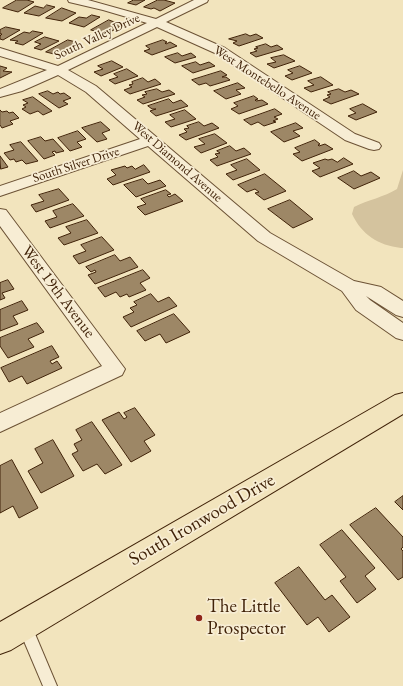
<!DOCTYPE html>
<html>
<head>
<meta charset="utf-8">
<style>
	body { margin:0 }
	canvas { display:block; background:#f2e4bd }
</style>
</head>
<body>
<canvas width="403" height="686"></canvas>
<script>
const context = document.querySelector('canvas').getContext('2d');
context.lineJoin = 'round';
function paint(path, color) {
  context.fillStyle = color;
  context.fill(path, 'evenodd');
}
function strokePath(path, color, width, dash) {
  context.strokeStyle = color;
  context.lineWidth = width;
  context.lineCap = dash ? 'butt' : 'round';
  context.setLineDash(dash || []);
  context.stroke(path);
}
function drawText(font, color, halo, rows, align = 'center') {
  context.font = font + ' "EB Garamond",serif';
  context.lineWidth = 3.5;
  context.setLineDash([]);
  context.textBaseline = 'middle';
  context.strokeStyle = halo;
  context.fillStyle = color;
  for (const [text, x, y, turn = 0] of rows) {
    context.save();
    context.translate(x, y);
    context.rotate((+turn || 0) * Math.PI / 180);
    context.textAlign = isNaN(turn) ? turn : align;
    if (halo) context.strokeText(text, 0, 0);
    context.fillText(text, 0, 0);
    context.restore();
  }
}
paint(new Path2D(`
	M403,170V248H401C378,245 362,235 352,214L354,207C368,200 384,197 397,189Z`), '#d4c39e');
const building = new Path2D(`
	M17,0H27L34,2L18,12L3,8Z
	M134,0H145L136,5L128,3Z
	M158,0H164L175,3L160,11L154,8L151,9L144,7Z
	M47,5L55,7L39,16L24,13L35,6L43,8Z
	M62,8L76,13L62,21L46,18Z
	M92,15L100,17L84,27L69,23L79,17L86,18Z
	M109,20L122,25L107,34L91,30Z
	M6,27L20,30L3,40L0,39V36L2,34H0V30Z
	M33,31L43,33L23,45L15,43L18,41L10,40L24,32L29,33Z
	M246,34L250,36L256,34L263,38L239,46L233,43L237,41L229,39Z
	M45,37L59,41L41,50L34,48L41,44L35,42Z
	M68,40L76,42L71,45L77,47L69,52L59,51L54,54L46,52Z
	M163,40L167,42L165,43L166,44L170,42L177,46L152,55L144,51L150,49L146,46Z
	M266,44L271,47L277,45L283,49L256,57L250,53L257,51L254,49L258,48L256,47Z
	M178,53L182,56L191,53L196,57L175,63L165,57Z
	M284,55L295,61L274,68L267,64L276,62L271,58Z
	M112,61L123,67L101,76L94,72L103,69L98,66Z
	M196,62L200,65L209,62L215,66L193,73L182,66Z
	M0,66L7,68L3,71L12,72L0,78Z
	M300,66L312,73L292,80L285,76L293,73L288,70Z
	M127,69L138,76L115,84L109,80L118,77L114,74Z
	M221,71L227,75L222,77H226L230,80L210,86L206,83L199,85L192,80Z
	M321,77L333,85L311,92L304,88L314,85L308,81Z
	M143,78L148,82L155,79L161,84L130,94L124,90L132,87L129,85L133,84L132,82Z
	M238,83L245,88L236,90L241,94L226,99L214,91Z
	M157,89L162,92L169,90L175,94L143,104L137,100L145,97L142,95L147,94L145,92Z
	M339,89L345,92L351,90L359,94L331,104L323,100L330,97L327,95L331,94L328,92Z
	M48,91L53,94L58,92L60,94L64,93L71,98L63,101L68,104L59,108L39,94Z
	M254,96L258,99L255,100L256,101L262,100L268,104L239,114L231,109L238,106L234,103Z
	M33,97L52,111L43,115L38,111L30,114L22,109L26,107L23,105L28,103L23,100Z
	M169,99L173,103L181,100L188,106L156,116L150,111L156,109H152L148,106Z
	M363,104L377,112L356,120L348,116L356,113L350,109Z
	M275,109L282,114L274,117L278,119L273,121L276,122L264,126L258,122L251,125L244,120Z
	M0,110L2,112L7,111L9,113L13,112L19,118L10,121L13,124L2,128L0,125Z
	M185,110L196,119L171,127L165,122L175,119L170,115Z
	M101,122L110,130L102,133L107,139L97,142L82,128Z
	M199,122L204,126L212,123L219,128L186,140L179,135L187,132L184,129L189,128L187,126Z
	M296,123L303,128L293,131L300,136L284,142L271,132Z
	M78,131L86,139L77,142L82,147L70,151L58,138Z
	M215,134L227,143L201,153L194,147L205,144L199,139Z
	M41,137L45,141L53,139L64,151L56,153L55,151L52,152L55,155L44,159L28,141Z
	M315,140L320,144L318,145L319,146L325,144L333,149L302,161L293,154L300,152L295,148Z
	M21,142L38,161L26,164L22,160L16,162L14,159L10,160L4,153L14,150L10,145Z
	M230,146L236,151L244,148L251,154L217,166L210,160L218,157L215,154L220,153L217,151Z
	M0,156L8,167L1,169Z
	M344,158L353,164L320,177L312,171L320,168L313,163L325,159L328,160L332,159L337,162Z
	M247,159L260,170L233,180L226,174L237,170L231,165Z
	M144,165L150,172L113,185L107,179L116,175L111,170L125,166L127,168L132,166L135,169Z
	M354,171L361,176L371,172L380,178L354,189L338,178Z
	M265,174L286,191L264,200L255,193L259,192L255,189L247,192L238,185Z
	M143,179L148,184L160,180L166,186L136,197L124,185Z
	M59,189L69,200L36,212L31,205L44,201L39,195Z
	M166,190L171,194L167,195L169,197L175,194L183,201L145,215L137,207L146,204L141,199Z
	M290,200L313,219L293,228L268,209Z
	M73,204L84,216L50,228L45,221L57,217L53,211Z
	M87,220L98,233L64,245L58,238L71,233L66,227Z
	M102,237L114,250L79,264L73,256L86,251L81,245Z
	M115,255L120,261L130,257L138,267L95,284L88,275L96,272L95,270L91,272L86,267Z
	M143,270L150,278L140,283L146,290L129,297L127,294L120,297L116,292L105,297L98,288Z
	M8,280L14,289L2,293L5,298L0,300V283Z
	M151,294L158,302L169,297L177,306L131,327L123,317L134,312L130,308L137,305L134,302Z
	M22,301L28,310L13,316L18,324L0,331V310Z
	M174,314L190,332L166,343L160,334L145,341L137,331Z
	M37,323L44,332L28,339L34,347L8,358L0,346V338Z
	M52,346L59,357L50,361L52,364L57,361L62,368L27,384L22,376L9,382L1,368Z
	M135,408L155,435L144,441L151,451L131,462L102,420L119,412L124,419L127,417L124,413Z
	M92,422L122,465L105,474L97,464L83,471L72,454L78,451L74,444L82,440L76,430Z
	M53,440L74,476L41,493L28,471L43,463L35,449Z
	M12,460L38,508L19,518L13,506L0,513V466Z
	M403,496V510L395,502Z
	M376,508L403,537V547L401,549L403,551V577L398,580L350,525Z
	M342,530L375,568L365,576L376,589L357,603L340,581L346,577L320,545Z
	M299,567L325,600L332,595L350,617L329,632L318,617L307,625L275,583Z`);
paint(building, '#9d8766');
strokePath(building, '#402208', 1);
const service = new Path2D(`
	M25,620L30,622L57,686H43L18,627L20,622Z`);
const minor = new Path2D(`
	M68,0H88L156,19L194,0H208L207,2L166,22L225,48L355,134L379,143L381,146L379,149L374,150L369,149L345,140L217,54L157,27L68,70L96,86L270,233L354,281L381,287L403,301V317L396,315L366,296L370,300L403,323V340L396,338L356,310L342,291L258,241L148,146L0,196V186L140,139L86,92L58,75L22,91L0,97V89L47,70L0,56V48L58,66L147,23L103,10L69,2Z
	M0,209L6,210L125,369L122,375L0,432V413L102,366L0,226Z`);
const primary = new Path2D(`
	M403,393V414L11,650L0,654V622L395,395Z`);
strokePath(service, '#6c5235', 2);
strokePath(minor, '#6c5235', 2);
strokePath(primary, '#402208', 2);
paint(service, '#f7edd4');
paint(minor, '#f7edd4');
paint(primary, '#f2e4bd');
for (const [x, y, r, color] of [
	[199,618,4,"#8f2418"]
]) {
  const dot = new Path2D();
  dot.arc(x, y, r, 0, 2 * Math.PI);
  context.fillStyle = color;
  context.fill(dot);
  strokePath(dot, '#f7edd4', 1.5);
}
drawText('13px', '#402208', '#f7edd4', [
	["South Valley Drive",97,37,-25],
	["West Montebello Avenue",267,83,33],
	["West Diamond Avenue",177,162,41],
	["South Silver Drive",76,165,-18]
]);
drawText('16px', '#402208', '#f7edd4', [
	["West 19th Avenue",58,292,53]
]);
drawText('19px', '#402208', '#f7edd4', [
	["South Ironwood Drive",202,520,-30]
]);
drawText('19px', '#402208', '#f7edd4', [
	["The Little",207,607],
	["Prospector",207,629]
], 'left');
</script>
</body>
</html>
